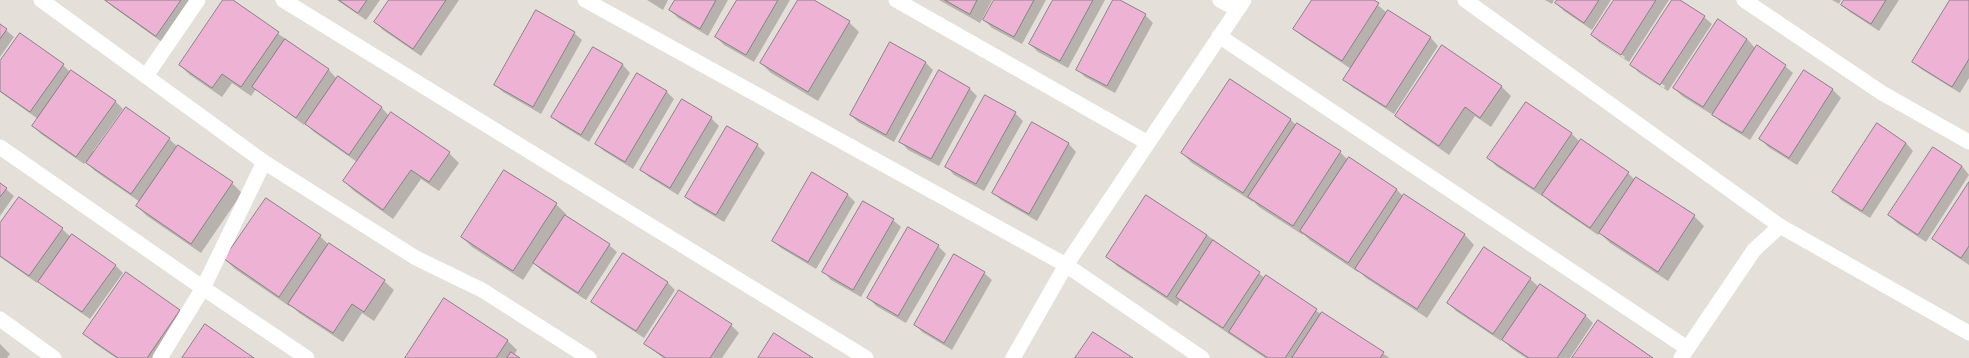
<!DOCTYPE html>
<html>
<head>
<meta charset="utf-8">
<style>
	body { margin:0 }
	canvas { display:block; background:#e5dfd9 }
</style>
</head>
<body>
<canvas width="1969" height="358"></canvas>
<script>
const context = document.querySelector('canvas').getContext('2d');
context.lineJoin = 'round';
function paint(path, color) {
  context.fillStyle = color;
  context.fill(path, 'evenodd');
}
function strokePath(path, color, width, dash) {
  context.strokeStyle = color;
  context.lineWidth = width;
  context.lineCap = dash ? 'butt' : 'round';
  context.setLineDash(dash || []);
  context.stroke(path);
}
paint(new Path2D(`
	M106,0H198L166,45L113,7Z
	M225,0H231L329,70L337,79L382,108L389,116L449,153L459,163L439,191L421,179L393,219L354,191L344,181L357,162L314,132L305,123L304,125L256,89L251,96L232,83L222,97L190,75L180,65Z
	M337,0H380L366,20Z
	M391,0H459L421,56L383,30L375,22Z
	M647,0H668L663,10Z
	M676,0H728L708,36L678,18L670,10Z
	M738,0H790L754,62L724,45L716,37Z
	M799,0H812L849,22L859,32L818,101L771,73L761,63Z
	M939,0H992L980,23Z
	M995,0H1046L1022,44L992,28L984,20Z
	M1054,0H1105L1068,68L1038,52L1030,44Z
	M1114,0H1118L1145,15L1153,23L1115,93L1085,77L1077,69Z
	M1313,0H1372L1387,13L1389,11L1431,38L1438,46L1394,114L1352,87L1344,79L1351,69L1302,36L1294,29Z
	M1545,0H1554L1552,4Z
	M1558,0H1611L1592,30L1564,11L1556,3Z
	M1615,0H1669L1629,62L1600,43L1592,35ZM1600,40L1625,57L1624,58L1600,42Z
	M1674,0H1678L1704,17L1712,24L1668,91L1639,73L1632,65ZM1639,70L1665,86L1664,88L1639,72Z
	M1832,0H1841L1839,4Z
	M1845,0H1899L1879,31L1850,12L1842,5Z
	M1952,0H1969V78L1960,93L1921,69L1913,62Z
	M1718,21L1747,39L1756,49L1785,66L1793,73L1750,140L1721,122L1712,113L1711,114L1682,96L1674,88Z
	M0,25L14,37L0,57Z
	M574,33L582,40L541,114L503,92L495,85Z
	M890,43L926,63L933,70L894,142L858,122L851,115Z
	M593,48L623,65L630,73L589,142L560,124L552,117Z
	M0,63L63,65L71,73L115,101L123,109L93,151L95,152L169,139L178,147L232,183L242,193L201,253L147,216L137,206L140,202L95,171L86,162L84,164L41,134L33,126L38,119L0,92Z
	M1804,71L1833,90L1841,98L1797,165L1768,147L1761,139Z
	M939,72L970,89L977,96L939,166L908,150L901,142Z
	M637,75L667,92L674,99L633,169L604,151L596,144Z
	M1230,80L1291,120L1296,125L1297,124L1340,152L1348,160L1349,159L1397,190L1404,197L1465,235L1474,245L1427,318L1366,278L1359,271L1358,272L1311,241L1303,234V235L1259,207L1253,201V202L1192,163L1182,153Z
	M1501,86L1511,96L1491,127L1475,116L1449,155L1406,125L1396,116Z
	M1526,103L1572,134L1580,142L1628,173L1635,180L1694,216L1704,226L1668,281L1610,243L1600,233L1598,235L1551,203L1543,195L1542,196L1496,166L1489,158Z
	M1015,113L1023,121L984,191L954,175L947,167Z
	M711,118L719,126L678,195L649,177L641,170Z
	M1032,123L1069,144L1076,152L1037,221L1001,200L993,192Z
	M1906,143L1913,151L1870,218L1841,200L1834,192Z
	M757,145L765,153L724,222L694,204L687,197Z
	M1962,166L1969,175L1926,242L1897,223L1889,215Z
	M1969,183V265L1941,246L1933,239Z
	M0,184L14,196L0,216Z
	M847,194L855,202L816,269L781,248L773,241Z
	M1147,196L1207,235L1265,278L1390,358H1265L1180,301L1177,306L1117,266L1107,256Z
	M556,204L566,214L565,216L609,245L617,252L586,300L542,271L534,263L523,280L472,247L462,237Z
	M893,220L901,227L861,297L831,280L824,272Z
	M0,225L62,229L71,237L115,265L123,273L90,319L47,289L39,280L37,283L0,257Z
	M320,236L329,245L384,281L394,290L374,321L362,313L343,342L299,313L290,304L289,306L235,269L225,259Z
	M938,246L946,254L906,323L876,306L869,298Z
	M1485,248L1530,279L1539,287L1540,285L1586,316L1593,323L1570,358H1526L1511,348L1502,339L1501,341L1456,311L1448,303Z
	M984,273L992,280L952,350L922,332L915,324Z
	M668,283L675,290L644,338L600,309L593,302Z
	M179,310L189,320L163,358H116L94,343L85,333Z
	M731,325L739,333L722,358H663L645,344Z
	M507,340L517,350L514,355L519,358H407Z
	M0,344L10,354L7,358H0Z`), '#0003');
const building = new Path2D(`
	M105,0H181L156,36Z
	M223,0H233L279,32L241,87L222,74L212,88L179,65Z
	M339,0H367L358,13Z
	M389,0H446L413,49L374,22Z
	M675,0H716L700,29L669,10Z
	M737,0H778L746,55L715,37Z
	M798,0H814L850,21L808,92L760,63Z
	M945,0H977L970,14Z
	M994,0H1034L1014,37L983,20Z
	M1053,0H1093L1060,61L1029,44Z
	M1113,0H1120L1146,14L1107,86L1076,70Z
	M1312,0H1374L1379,3L1342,61L1293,29Z
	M1557,0H1599L1584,23L1555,3Z
	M1614,0H1656L1621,55L1591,35Z
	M1672,0H1680L1705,16L1660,85L1630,65Z
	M1844,0H1886L1871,24L1841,5Z
	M1950,0H1969V59L1952,87L1912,62Z
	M536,10L575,32L533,107L494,85Z
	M1388,10L1431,37L1386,107L1343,80Z
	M1718,19L1747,39L1703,107L1673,88Z
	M0,24L7,29L0,39Z
	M20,33L64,64L30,112L0,91V61Z
	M285,39L329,69L296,118L252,87Z
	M890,42L926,62L886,135L850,115Z
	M1442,45L1502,86L1480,118L1465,107L1439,146L1395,116Z
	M1757,45L1786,65L1742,133L1712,115Z
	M593,47L623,64L581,135L551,117Z
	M71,70L116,101L76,157L32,126Z
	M939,70L970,88L931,159L899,142Z
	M1804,70L1833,89L1789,158L1759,139Z
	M637,73L667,91L625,162L595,144Z
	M338,76L382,107L349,155L305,124Z
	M1230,79L1291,119L1243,193L1181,153Z
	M985,95L1016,112L976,184L945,167Z
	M682,99L712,117L670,188L640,170Z
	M1526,102L1572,133L1534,189L1487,158Z
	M126,107L170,138L131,194L86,163Z
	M391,112L450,152L429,182L411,170L383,210L343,181Z
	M1032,122L1069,143L1029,214L992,193Z
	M1297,123L1341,151L1293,226L1248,197Z
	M1877,123L1906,143L1862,211L1832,192Z
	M727,126L758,144L716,215L685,197Z
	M1581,139L1629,172L1590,228L1542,195Z
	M178,145L233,182L191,244L136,206Z
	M1933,147L1962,166L1918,235L1888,215Z
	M1349,157L1397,189L1348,263L1300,231Z
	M504,170L557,203L513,271L461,237Z
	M812,172L848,194L808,262L772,241Z
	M1636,177L1695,215L1658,272L1599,233Z
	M1969,182V246L1961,258L1932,239Z
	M0,183L7,188L0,197Z
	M1404,194L1465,234L1417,309L1355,269Z
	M1146,195L1207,235L1167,297L1106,257Z
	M19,197L63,228L29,276L0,256V223Z
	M266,198L321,235L279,297L224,259Z
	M863,201L894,219L853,290L822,272Z
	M565,215L610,244L578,293L533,263Z
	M908,227L939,245L898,316L867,298Z
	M72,234L116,265L82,312L38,282Z
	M1213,240L1260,272L1223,328L1176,297Z
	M329,243L385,280L364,312L352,304L333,333L288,304Z
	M1484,247L1531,278L1493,334L1447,303Z
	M623,253L668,282L636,331L591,302Z
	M954,254L985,272L944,343L914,325Z
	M126,272L180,310L147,358H118L83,334Z
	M1266,275L1317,309L1285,358H1268L1229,332Z
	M1540,284L1586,315L1557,358H1529L1502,340Z
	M679,290L732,324L710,358H666L644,344Z
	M444,298L508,340L496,358H405Z
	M1322,312L1384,352L1380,358H1292Z
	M1598,320L1653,358H1572Z
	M205,324L254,358H182Z
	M1093,332L1133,358H1075Z
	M774,333L813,358H758Z
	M511,352L520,358H507Z`);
paint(building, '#eeb2d5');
strokePath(building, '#898285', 1);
strokePath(new Path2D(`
	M41,0L264,162L416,258L482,290L589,358
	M283,0L866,358
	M585,0L1066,265L1202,358
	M896,0L1148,143
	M1220,0L1237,9
	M1465,0L1780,226L1969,333
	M1744,0L1882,93L1969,142
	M1219,36L1687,348
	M146,76L198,0
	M0,147L203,288L307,358
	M0,319L54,358
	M160,358L203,288L264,162
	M1013,358L1066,265L1244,0
	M1681,358L1754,250L1780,226`), '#fff', 15);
</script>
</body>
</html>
